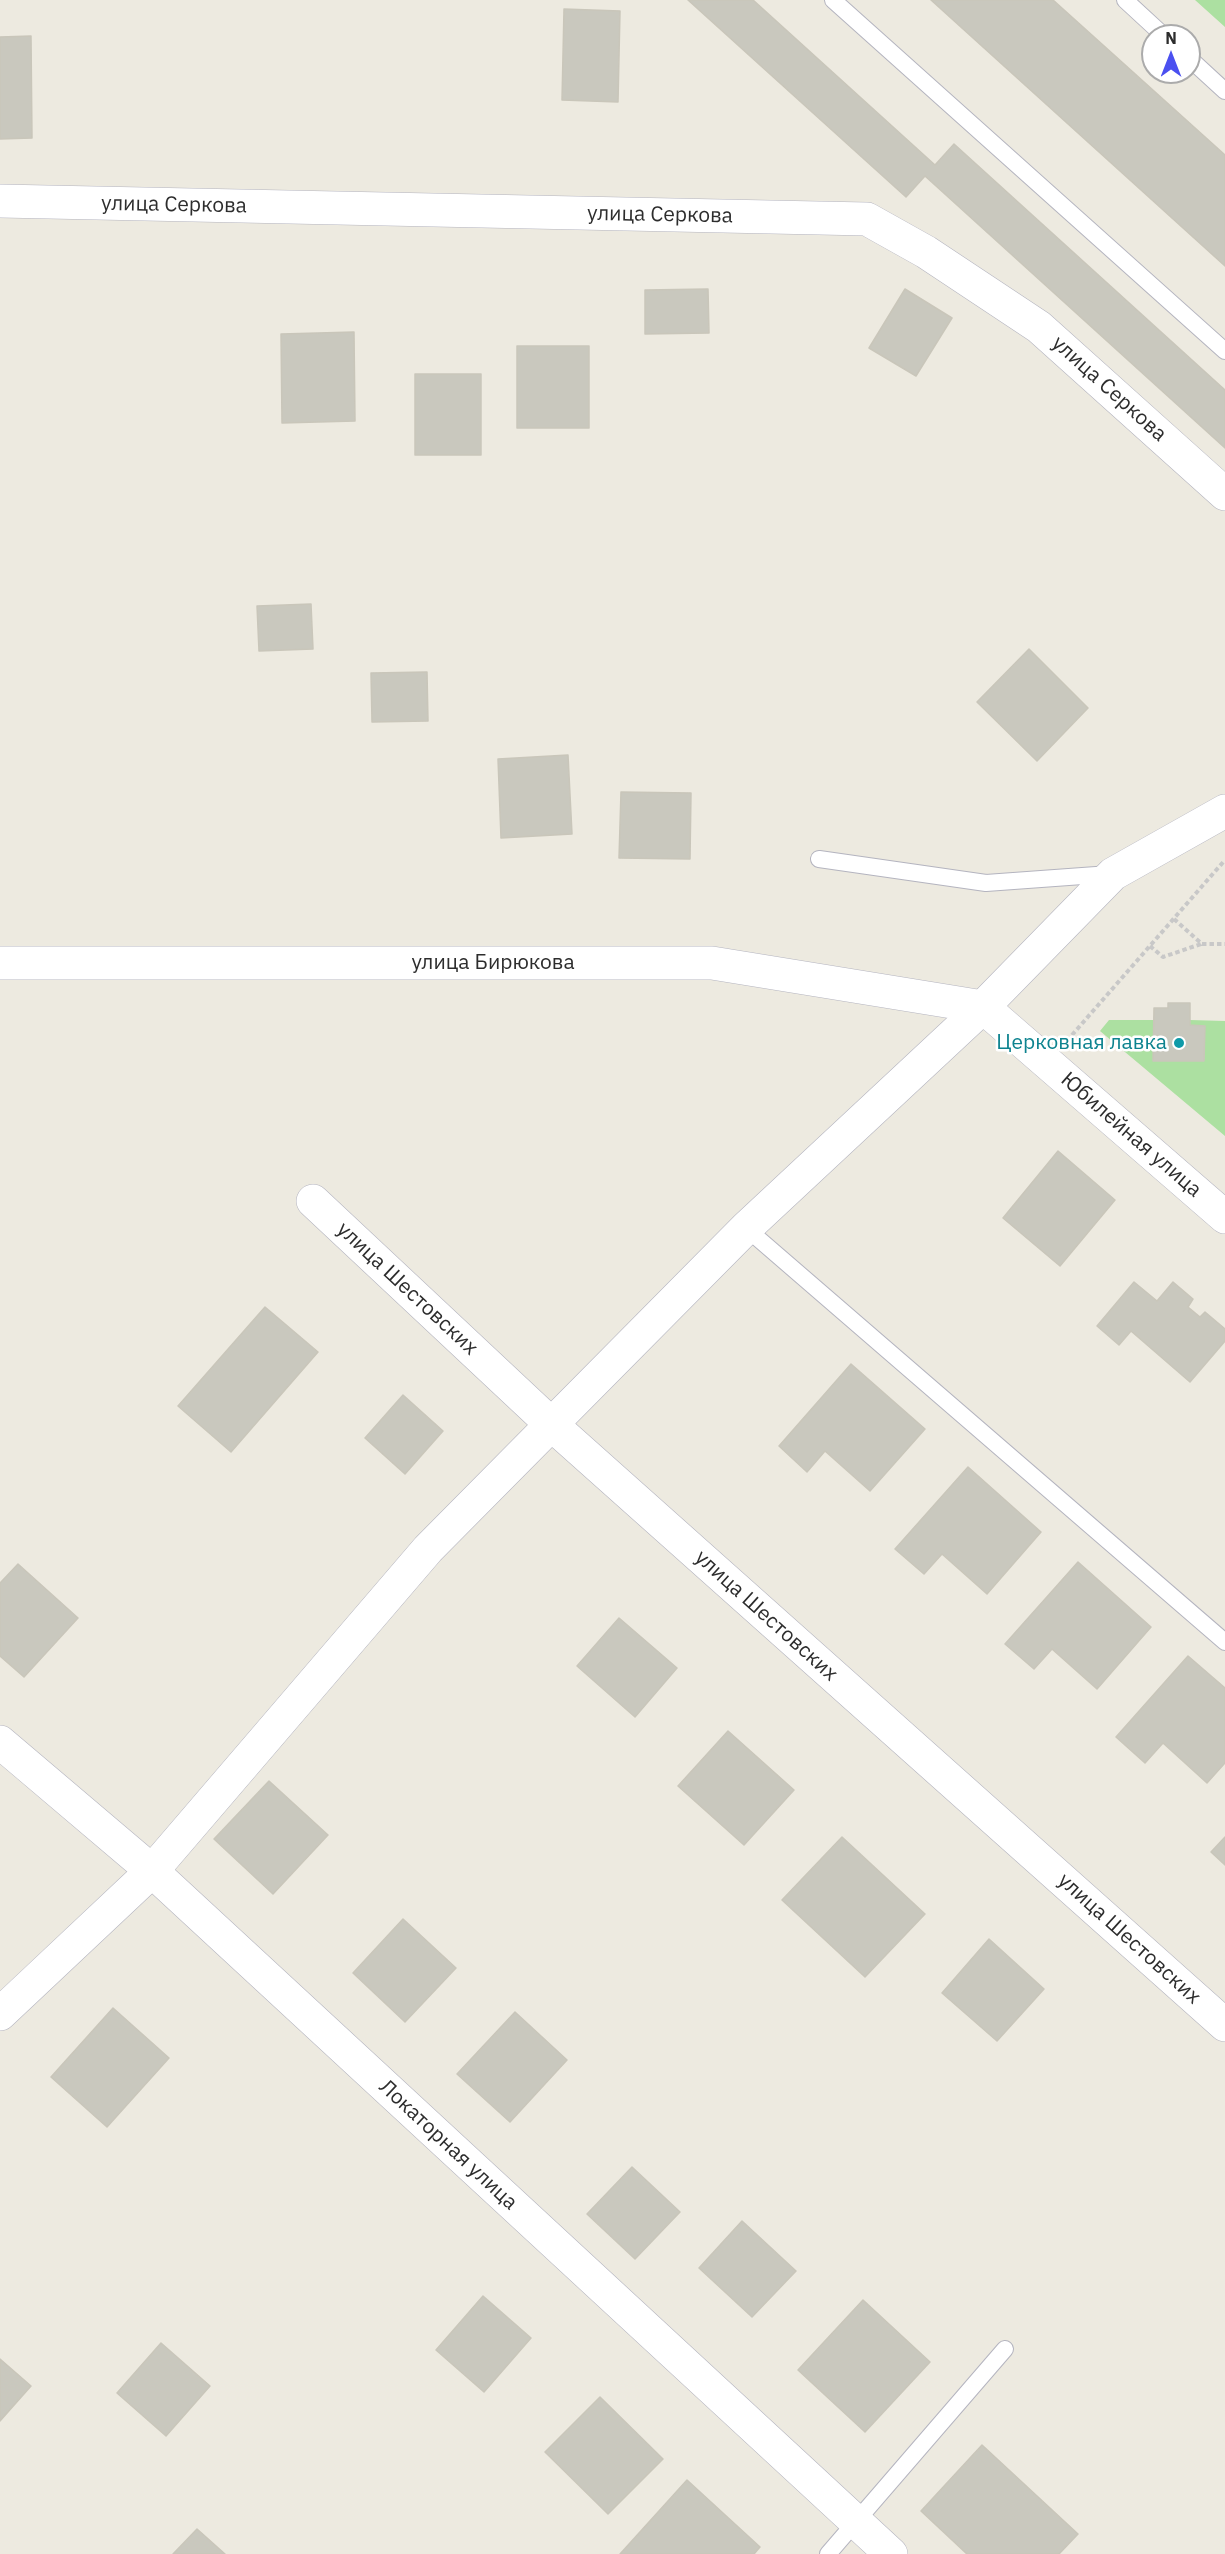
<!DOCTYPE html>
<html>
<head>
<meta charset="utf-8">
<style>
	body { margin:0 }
	#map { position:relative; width:1225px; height:2554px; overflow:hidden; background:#edeae0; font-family:"IBM Plex Sans",sans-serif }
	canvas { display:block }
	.north { position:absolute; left:1141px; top:24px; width:60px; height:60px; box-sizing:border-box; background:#fff; border:2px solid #ababab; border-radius:50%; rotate:0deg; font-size:16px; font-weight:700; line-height:24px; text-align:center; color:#2d2d2d }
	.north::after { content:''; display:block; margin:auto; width:21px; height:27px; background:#4b50f0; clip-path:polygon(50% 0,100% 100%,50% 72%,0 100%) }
</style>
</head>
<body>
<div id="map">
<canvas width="1225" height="2554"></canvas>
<div class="north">N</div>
</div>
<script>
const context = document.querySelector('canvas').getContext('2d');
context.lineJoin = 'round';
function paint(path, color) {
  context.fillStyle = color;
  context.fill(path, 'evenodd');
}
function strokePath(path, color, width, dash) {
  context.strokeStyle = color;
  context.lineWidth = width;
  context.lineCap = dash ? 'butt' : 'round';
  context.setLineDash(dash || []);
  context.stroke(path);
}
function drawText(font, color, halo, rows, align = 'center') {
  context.font = font + ' "IBM Plex Sans",sans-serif';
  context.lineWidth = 5;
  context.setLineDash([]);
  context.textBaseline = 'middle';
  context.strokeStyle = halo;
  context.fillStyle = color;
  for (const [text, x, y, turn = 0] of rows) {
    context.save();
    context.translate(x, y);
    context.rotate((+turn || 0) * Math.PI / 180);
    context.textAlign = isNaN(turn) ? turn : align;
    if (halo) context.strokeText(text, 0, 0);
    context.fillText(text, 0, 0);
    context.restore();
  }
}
paint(new Path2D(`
	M1195,0H1225V27Z
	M1109,1020H1154V1060L1204,1061L1205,1026L1190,1025V1020L1225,1021V1136L1100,1031Z`), '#ace0a1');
const building = new Path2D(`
	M688,0H753L935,165L954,144L1225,390V448L925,176L906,197Z
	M931,0H1053L1225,155V266Z
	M564,9L620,11L618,102L562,100Z
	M31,36L32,138L0,139V37Z
	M708,289L709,333L645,334V290Z
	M905,289L952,318L916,376L869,348Z
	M354,332L355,421L282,423L281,334Z
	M517,346H589V428H517Z
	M415,374H481V455H415Z
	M311,604L313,649L259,651L257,606Z
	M1029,649L1088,708L1037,761L977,702Z
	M427,672L428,721L372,722L371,673Z
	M568,755L572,834L501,838L498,759Z
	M621,792L691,793L690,859L619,858Z
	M1168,1003H1190V1025L1205,1026L1204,1061H1153L1154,1008H1168Z
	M1058,1151L1115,1200L1060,1266L1003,1218Z
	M1134,1282L1157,1301L1173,1282L1193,1299L1188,1307L1200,1317L1205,1312L1225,1329V1341L1190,1382L1131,1331L1119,1345L1097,1326Z
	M265,1307L318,1352L231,1452L178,1406Z
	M851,1364L925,1429L870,1491L825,1451L807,1472L779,1446Z
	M403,1395L443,1431L405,1474L365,1438Z
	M968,1467L1041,1532L987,1594L942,1554L924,1574L895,1549Z
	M1078,1562L1151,1627L1097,1689L1052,1649L1034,1669L1005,1644Z
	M18,1564L78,1618L24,1677L0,1656V1583Z
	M619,1618L677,1668L635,1717L577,1666Z
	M1188,1656L1225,1688V1763L1207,1783L1163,1743L1145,1763L1116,1737Z
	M728,1731L794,1790L744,1845L678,1786Z
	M269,1781L328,1835L273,1894L214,1839Z
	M842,1837L925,1914L865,1977L782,1900Z
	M1225,1837V1865L1211,1852Z
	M403,1919L456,1968L405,2022L353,1973Z
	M989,1939L1044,1989L997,2041L942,1993Z
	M113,2008L169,2058L107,2127L51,2077Z
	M515,2012L567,2060L510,2122L457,2074Z
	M632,2167L680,2212L635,2259L587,2214Z
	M742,2221L796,2271L752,2317L699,2268Z
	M483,2296L531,2338L484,2392L436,2350Z
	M863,2300L930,2362L865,2432L798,2370Z
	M161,2343L210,2386L166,2436L117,2393Z
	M0,2359L31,2386L0,2421Z
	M600,2397L663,2459L608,2514L545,2452Z
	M982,2445L1078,2534L1059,2554H967L921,2511Z
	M687,2480L760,2547L754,2554H620Z
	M197,2529L225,2554H173Z`);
paint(building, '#c9c8be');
strokePath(building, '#c9c6ba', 1.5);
const service = new Path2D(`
	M833,0L1225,351
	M1125,0L1164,36
	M1189,58L1225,91
	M819,859L986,883L1110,874
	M746,1228L1225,1642
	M828,2554L1005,2349`);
const minor = new Path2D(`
	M0,201L867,219L926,252L1039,327L1225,494
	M0,963H712L983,1007
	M983,1007L1225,1217
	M313,1201L551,1424L1225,2025
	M0,1742L152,1871L891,2554
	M0,2014L152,1871L428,1549L746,1228L983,1007`);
const tertiary = new Path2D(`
	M983,1007L1113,874L1225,811`);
strokePath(service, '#b4b4bf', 18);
strokePath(minor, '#b4b4bf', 34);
strokePath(tertiary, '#b4b4bf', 34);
strokePath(new Path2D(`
	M1174,919L1202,944H1225
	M1150,946L1163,957L1201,944
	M1072,1035L1225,860`), '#c8c8c8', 4, [4.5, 3]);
strokePath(service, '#fff', 16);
strokePath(minor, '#fff', 33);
strokePath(tertiary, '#fff', 33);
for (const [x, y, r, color] of [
	[1179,1043,6,"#0f9aa8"]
]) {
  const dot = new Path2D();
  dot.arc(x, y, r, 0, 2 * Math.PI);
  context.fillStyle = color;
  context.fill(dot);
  strokePath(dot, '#fff', 2);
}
drawText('21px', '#2d2d2d', '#fff', [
	["улица Серкова",174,205,1],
	["улица Серкова",660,215,1],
	["улица Серкова",1109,389,42],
	["улица Бирюкова",493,963],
	["Юбилейная улица",1131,1135,41],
	["улица Шестовских",407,1289,43],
	["улица Шестовских",766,1616,42],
	["улица Шестовских",1129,1939,42],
	["Локаторная улица",448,2145,43]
]);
drawText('21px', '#0d838f', '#fff', [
	["Церковная лавка",1167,1043]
], 'right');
</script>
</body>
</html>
